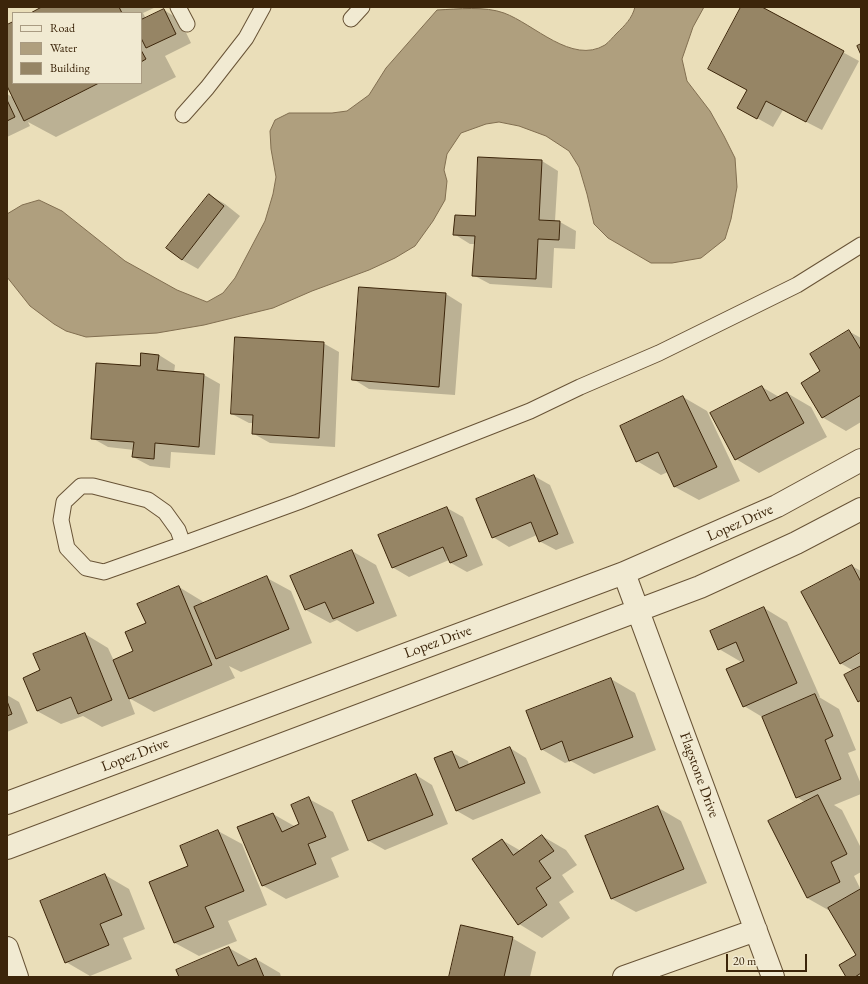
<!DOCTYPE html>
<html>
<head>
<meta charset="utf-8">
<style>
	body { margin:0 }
	#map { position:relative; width:868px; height:984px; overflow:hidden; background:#eadeb9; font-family:"EB Garamond",serif }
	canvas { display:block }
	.frame { position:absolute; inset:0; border:8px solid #3c250a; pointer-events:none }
	.legend { position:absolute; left:12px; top:12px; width:130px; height:72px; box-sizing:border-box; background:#f1ead2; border:1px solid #a99b82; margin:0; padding:5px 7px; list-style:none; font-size:12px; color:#3c250a }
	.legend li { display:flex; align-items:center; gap:8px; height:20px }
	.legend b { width:20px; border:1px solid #a99b82 }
	.scale { position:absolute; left:726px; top:954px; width:81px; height:18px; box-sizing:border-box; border:2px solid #3c250a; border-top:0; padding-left:5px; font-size:12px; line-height:14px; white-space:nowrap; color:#3c250a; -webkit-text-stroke:3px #f1ead2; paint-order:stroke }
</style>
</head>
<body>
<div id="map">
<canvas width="868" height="984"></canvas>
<div class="frame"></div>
<ul class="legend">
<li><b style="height:5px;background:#f1ead2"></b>Road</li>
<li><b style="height:11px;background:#af9f7e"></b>Water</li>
<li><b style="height:11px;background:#968565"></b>Building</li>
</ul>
<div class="scale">20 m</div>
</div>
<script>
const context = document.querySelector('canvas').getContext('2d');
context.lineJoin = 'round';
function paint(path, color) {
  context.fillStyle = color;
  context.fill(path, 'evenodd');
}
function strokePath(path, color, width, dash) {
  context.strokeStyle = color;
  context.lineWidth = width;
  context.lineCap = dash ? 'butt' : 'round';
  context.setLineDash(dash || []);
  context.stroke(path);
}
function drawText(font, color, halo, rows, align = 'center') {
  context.font = font + ' "EB Garamond",serif';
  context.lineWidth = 3;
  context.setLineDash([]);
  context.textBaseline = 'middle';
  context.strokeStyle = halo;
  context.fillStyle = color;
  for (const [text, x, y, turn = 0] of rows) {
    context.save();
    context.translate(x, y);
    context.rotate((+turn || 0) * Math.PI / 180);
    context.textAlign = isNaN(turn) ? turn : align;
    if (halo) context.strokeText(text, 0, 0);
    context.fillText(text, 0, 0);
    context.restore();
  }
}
const water = new Path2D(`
	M635,7H704L693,27L682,59L687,81L710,111L724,136L735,158L737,187L731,219L725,239L701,258L672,263H651L608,238L594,224L587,194L579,167L569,151L546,136L519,126L499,122L486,124L461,133L447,154L444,170L447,181L445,200L433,221L415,246L395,258L369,270L312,291L273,308L204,325L157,333L86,337L66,331L54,324L30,306L7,277V214L22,205L39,200L62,211L125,261L177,290L207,302L223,293L235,278L265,221L273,194L276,177L271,149L270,131L275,120L289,113H332L347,111L369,95L386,68L437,10C458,9 485,6 504,13C534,24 572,65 605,45C609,42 613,37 616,34C625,25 632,19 635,7Z`);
paint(water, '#af9f7e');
strokePath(water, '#816e50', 1);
paint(new Path2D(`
	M44,7H156L143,13L146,19L164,10L180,20L191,43L165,56L176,77L56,137L28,122L30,126L7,137V94L14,98L7,84V26L13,23V83H141V13H33Z
	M742,7H760L859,61L822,130L783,110L773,127L739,108L748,90Z
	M542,161L558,171L555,221L560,222L576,231L575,249L554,248L552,288L490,284L473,275L475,244H470L454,234L476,217Z
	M209,195L225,204L240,216L198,269L182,260Z
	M446,294L462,304L455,395L369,389L353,379Z
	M850,332L861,338V422L846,431L822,417V372Z
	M323,343L339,352L335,447L270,443L254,434V423H249L232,414Z
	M159,355L175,365L174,373L204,375L220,384L215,455L171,452L170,468L150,466L133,457L134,450L108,447L92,438L141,367Z
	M762,387L779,397L787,393L811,407L827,437L759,473L736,459Z
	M683,397L707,411L740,481L699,500L675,487L668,472L661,475L637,461Z
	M534,476L550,485L574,543L556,550L539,541L537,535L509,547L493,537Z
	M447,508L463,517L483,565L467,572L451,563L449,560L409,577L392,567Z
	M352,551L376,565L397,616L357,632L337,620L330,623L306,610L292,576Z
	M852,566L861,571V651L852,656V658L861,653V702L859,701L854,671L840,663Z
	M267,578L291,591L312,643L241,672L229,666L235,678L154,712L129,698L135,714L102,727L83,716L61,724L37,711L41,671L85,634L108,648L114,661L135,652L147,624L179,587L202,601L204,604Z
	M764,608L787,622L820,697H819L839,709L856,750L848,753L861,784V794L834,805L842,810L861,848V872L854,876L861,890V977H847L857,956L830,911L807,898L806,803L797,797L764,718L744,706L743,663L719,649Z
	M611,679L635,693L656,750L594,774L571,761L565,763L541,749Z
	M7,695L19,702L28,723L7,732Z
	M510,748L526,758L541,793L473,820L457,811L436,758L451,752L468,761L469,765Z
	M416,775L432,785L448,824L385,850L369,841Z
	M309,799L333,812L349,850L331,858L339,877L286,899L262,885L239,828L273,814L296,827L301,825Z
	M657,807L681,821L707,883L636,912L612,899Z
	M218,831L242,844L267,905L228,921L237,941L199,956L175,943L151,883L189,866Z
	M542,836L566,850L577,865L562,875L574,892L559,902L570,918L542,938L519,924L502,840L521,851Z
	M105,875L129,889L145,929L123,938L132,959L90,976L66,962Z
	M512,938L536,952L530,977H450Z
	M229,948L252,961L256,959L280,973L281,977H180L177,971Z`), '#0003');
const building = new Path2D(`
	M42,7H119L122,13H31Z
	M741,7H762L844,51L806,122L766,101L757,119L737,108L747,90L708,69Z
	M164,9L176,34L146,48L141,38V20Z
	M13,22V83H99L24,121L7,86V25Z
	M861,44V55L857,46Z
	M141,50L146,59L141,62Z
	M7,100L15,117L7,121Z
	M478,157L542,160L539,220L560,221L559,240L538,239L536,279L472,276L475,236L453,235L455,215L475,216Z
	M209,194L224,206L182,260L166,248Z
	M359,287L446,293L439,387L352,380Z
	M849,330L861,350V395L822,418L801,383L820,371L810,354Z
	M235,337L324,342L319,438L252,434L253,415L231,414Z
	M141,353L159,355L157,370L204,374L199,447L155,443L154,459L132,457L134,442L91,439L96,363L140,366Z
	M762,386L770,401L787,392L804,423L735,460L710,413Z
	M683,396L717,467L674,487L658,452L636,462L620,426Z
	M534,475L558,534L539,542L531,522L492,538L476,499Z
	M447,507L467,556L450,563L443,547L392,568L378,535Z
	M352,550L374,603L333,619L325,602L305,610L290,576Z
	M852,565L861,582V652L840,664L801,592Z
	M267,576L289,629L216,659L194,607Z
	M179,586L212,665L129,699L113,660L133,651L125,632L146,623L137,604Z
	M764,607L797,683L743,707L726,669L744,661L736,642L718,650L710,631Z
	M85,633L112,700L78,714L71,697L37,711L23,678L40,670L33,654Z
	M861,666V700L858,702L844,675Z
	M611,678L633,737L569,761L562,741L541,750L526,711Z
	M815,694L833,736L825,740L841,779L796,798L762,717Z
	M7,701L12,714L7,716Z
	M510,747L525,783L456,811L434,758L452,751L459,768Z
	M416,774L433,815L368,841L352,801Z
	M818,795L847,854L831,862L840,882L807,898L768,821Z
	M309,797L326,837L308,844L316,864L262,886L237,827L273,813L282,832L299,824L291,805Z
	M658,806L684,869L611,899L585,836Z
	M218,830L244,891L205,907L214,927L174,943L149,882L188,866L180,846Z
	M542,835L554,851L539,861L551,878L536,888L547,905L518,925L472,859L502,839L513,855Z
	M105,874L122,915L100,924L109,945L65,963L40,901Z
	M861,889V973L855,977H846L839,965L856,955L828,908Z
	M461,925L513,937L504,977H449Z
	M229,947L238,966L256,958L264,977H179L176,970Z`);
paint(building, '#968565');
strokePath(building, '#3c250a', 1);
const service = new Path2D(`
	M178,7L187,24
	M351,19L362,7
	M183,115L207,88L246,38L263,7
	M183,544L178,530L165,512L148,500L93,486H81L64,502L61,520L67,548L86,568L104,572L183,544L298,502L530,411L580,387L659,353L797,285L861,245`);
const minor = new Path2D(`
	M624,573L773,977
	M7,803L624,573L777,506L861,460
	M7,848L700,587L796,543L861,509
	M7,948L17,977
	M624,977L756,930`);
strokePath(service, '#685336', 17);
strokePath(minor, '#685336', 24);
strokePath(service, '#f1ead2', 15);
strokePath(minor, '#f1ead2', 22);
drawText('15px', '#3c250a', '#f1ead2', [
	["Lopez Drive",740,523,-24],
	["Lopez Drive",438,642,-20],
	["Lopez Drive",135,755,-21],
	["Flagstone Drive",699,775,70]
]);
</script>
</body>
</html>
